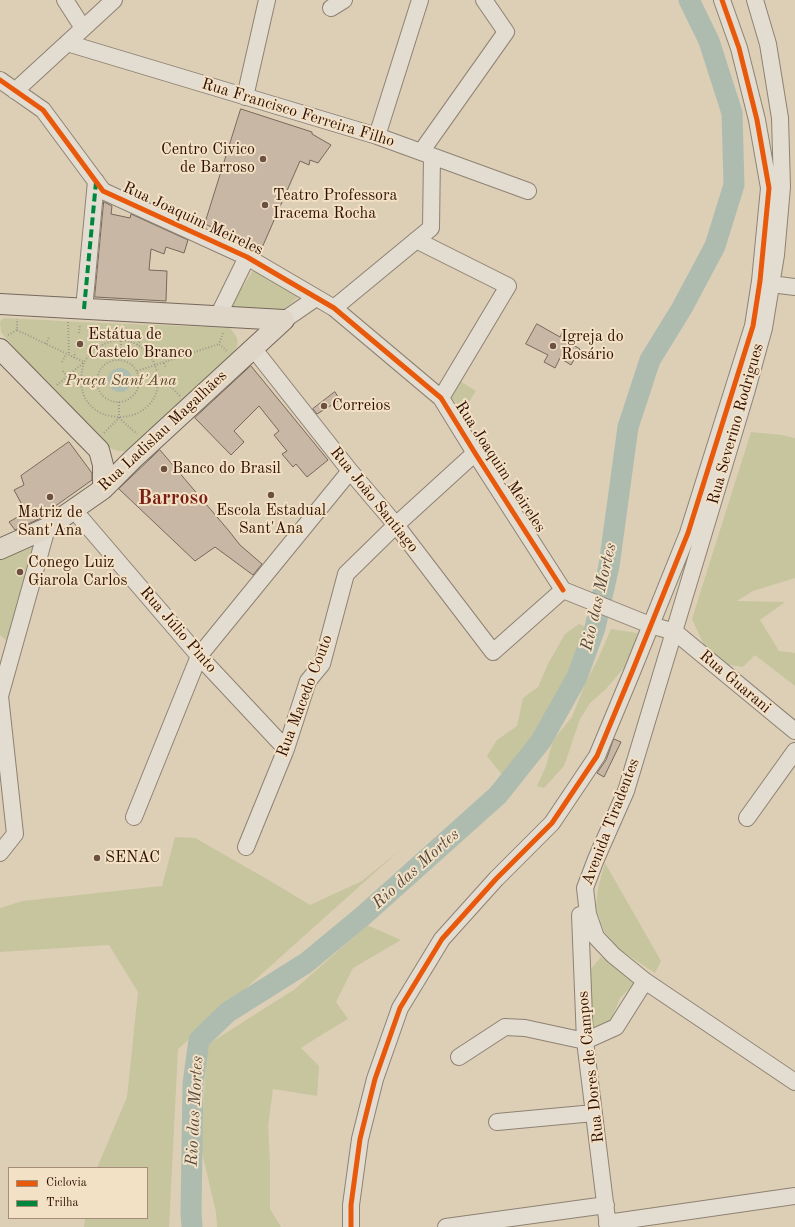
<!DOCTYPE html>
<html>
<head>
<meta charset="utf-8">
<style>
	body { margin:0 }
	#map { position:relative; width:795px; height:1227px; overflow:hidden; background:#ddceb6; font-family:"Old Standard TT",serif }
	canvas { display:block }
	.legend { position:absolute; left:8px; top:1167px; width:140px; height:52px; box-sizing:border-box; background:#f3e1c5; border:1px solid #a58d77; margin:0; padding:5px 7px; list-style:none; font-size:12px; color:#2f0e03 }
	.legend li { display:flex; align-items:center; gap:8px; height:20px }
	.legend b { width:20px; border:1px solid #a58d77 }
</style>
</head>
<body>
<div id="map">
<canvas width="795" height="1227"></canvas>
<ul class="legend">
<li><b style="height:5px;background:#e8590c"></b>Ciclovia</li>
<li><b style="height:5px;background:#00873e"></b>Trilha</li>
</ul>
</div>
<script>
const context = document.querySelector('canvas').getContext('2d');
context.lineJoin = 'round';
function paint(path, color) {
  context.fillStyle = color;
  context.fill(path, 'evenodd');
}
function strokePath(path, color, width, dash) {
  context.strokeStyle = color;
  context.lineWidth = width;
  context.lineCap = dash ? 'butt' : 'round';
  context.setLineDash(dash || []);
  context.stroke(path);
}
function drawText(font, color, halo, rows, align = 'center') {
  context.font = font + ' "Old Standard TT",serif';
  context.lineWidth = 4;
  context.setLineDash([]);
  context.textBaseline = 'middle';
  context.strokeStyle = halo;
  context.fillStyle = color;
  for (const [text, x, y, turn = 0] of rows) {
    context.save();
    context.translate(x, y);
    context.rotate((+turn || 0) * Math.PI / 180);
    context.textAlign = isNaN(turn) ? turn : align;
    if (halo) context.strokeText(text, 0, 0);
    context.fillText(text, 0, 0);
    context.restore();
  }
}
paint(new Path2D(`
	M254,269L300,296L278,314L228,310Z
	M6,318L80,322L230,328C237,337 241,341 234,352L135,447L126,451H118L105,446L51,390L5,337L1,332L0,322L2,319Z
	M460,381L476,391L464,410L448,395Z
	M751,432L782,435L795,438V578L753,591L737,601L785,602L760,620L779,651L795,653V686L755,655L743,667L717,663L706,649L692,619Z
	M39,539L11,645L0,635V560Z
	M579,624L589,628L570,676L524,753L504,777L487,756L497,740L517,726L523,698L538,687L548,664L565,634Z
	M611,629L637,633L635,648L627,664L606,689L590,703L580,719L564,766L544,788L537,786L546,766L553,740L572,717L585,684L598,659Z
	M175,837L195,838L272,882L310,905L362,881L400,850L178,1049L169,1227H84L85,1218H147V1168H97L127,1097L138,992L109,945L0,952V908L23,901L162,886Z
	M605,863L661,961L655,973L619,949L604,931L596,908L598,888Z
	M367,925L401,940L353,968L336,1002L348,1019L323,1034L301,1048L319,1066L317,1096L273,1089L268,1126L270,1162V1209L281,1227H217L216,1212L201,1148L207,1045L295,989Z
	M601,957L636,982L620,998L609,1025L590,1031V970Z`), '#c6c59e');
paint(new Path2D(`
	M108 380a12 12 0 1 1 24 0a12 12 0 1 1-24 0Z`), '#aebcb0');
strokePath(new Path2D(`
	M192,1227L191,1212L193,1084L199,1040L228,1012L306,963L364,915L498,795L541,741L577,677L595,628L609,566L628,427L650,360L682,308L715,246L734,185L732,113L709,41L689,0`), '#aebcb0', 21);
const building = new Path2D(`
	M241,109L312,132V134L331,145L318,163L310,160L309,165L300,161L261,250L205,224Z
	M104,202L112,206L111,214L130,218L131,214L188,240L184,253L166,247L164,254L151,249L149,270L167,271L166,301L95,297Z
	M537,324L560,337L563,331L574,337L570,343L580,349L571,365L560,358L555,368L544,362L548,355L526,344Z
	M251,366L328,460L307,477L296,464L293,467L282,454L287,451L274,435L279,431L259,406L234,431L244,442L231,455L195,418Z
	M335,392L340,400L317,414L313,409Z
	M69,442L92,473V480L40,517L41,518L15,530L9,522L26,512L14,490L24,485L21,476Z
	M160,450L229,531L240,545L262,564L253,575L215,547L195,561L119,489Z
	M614,739L621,742L604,777L597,773L606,760Z`);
paint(building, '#c9b7a5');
strokePath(building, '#76685b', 1);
const minor = new Path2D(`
	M65,0L83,28
	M755,0L768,44L780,118L782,187L776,255L764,328L746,393L626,791L596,859L585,888L588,914L596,937L613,955L645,981L795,1082
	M331,8L344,0
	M67,43L377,136L528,191
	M0,80L43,110L103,191L247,257L334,308L441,398L475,453L563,590
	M15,91L114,0
	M245,97L267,0
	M377,136L420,0
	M421,152L506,32L484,0
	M416,240L508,286L441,398
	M771,284L795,287
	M334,308L431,228L432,156
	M84,309L96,181
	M218,316L247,257
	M284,320L316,298
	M253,348L350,471L396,525L493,652L563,590
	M73,509L199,656L286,749
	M563,590L650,625L675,632L795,731
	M134,817L199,656L350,471
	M747,818L795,751
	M246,847L286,749L308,681L322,664L346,574L396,525L475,453
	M0,853L15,834L0,696L47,528
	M588,914L580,915L585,1041L608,1227
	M585,1041L616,1027L645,981
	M459,1057L505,1027L525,1028L585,1041
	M497,1122L594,1113
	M607,1223L795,1196
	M351,1227V1205L360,1139L375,1079L400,1008L442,939L496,879L552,823L597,756L632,672L688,533L753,326L760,281L769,188L757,120L739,48L722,0
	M446,1227L606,1205`);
const major = new Path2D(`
	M0,304L284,320
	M0,349L99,450L103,465V489
	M0,549L47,528L103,489L133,459L284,320`);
strokePath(minor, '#8e8273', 18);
strokePath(major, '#76685b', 22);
strokePath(new Path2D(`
	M68,322L69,355
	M121,326V359
	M17,330L84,362C98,341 125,331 146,351C153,358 157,368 158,378C161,434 63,430 84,363
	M79,333L80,324
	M223,333L219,344L228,352
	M8,335L17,330V319
	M46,344L49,337
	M137,345L141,340
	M74,358L75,352
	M97 381a21 21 0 1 1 42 0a21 21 0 1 1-42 0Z
	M62,362L66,354
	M164,363L166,368
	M63,371L67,376
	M137,371L219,344
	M158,374L180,396
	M57,385L83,363
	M119,418V402
	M104,433L119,418L137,434`), '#a1988d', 2, [1, 2]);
strokePath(minor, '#e3dcd0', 16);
strokePath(major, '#dfd6c8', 20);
strokePath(new Path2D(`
	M84,309L96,182`), '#00873e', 4, [8, 4]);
strokePath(new Path2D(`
	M0,80L43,110L103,191L247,257L334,308L441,398L475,453L563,590
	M351,1227V1205L360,1139L375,1079L400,1008L442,939L496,879L552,823L597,756L632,672L688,533L753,326L760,281L769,188L757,120L739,48L722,0`), '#e8590c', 5);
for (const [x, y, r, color] of [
	[263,159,4,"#6c5142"],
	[265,205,4,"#6c5142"],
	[80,344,4,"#6c5142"],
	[553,346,4,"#6c5142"],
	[324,406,4,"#6c5142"],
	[164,469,4,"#6c5142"],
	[271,495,4,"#6c5142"],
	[50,497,4,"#6c5142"],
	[20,572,4,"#6c5142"],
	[97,858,4,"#6c5142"]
]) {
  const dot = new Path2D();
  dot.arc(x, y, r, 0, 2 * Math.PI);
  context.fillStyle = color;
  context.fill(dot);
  strokePath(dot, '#f3e1c5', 1.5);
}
drawText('16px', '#2f0e03', '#f3e1c5', [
	["Rua Francisco Ferreira Filho",298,113,17],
	["Rua Joaquim Meireles",193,219,25],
	["Rua Severino Rodrigues",736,424,-74],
	["Rua Ladislau Magalhães",163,431,-43],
	["Rua Joaquim Meireles",500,467,57],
	["Rua João Santiago",374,500,51],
	["Rua Júlio Pinto",178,630,49],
	["Rua Guarani",735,682,40],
	["Rua Macedo Couto",305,696,-69],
	["Avenida Tiradentes",611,822,-69],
	["Rua Dores de Campos",591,1067,-96]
]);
drawText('16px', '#2f0e03', '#f3e1c5', [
	["Centro Civico",255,150,"right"],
	["de Barroso",255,168,"right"],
	["Teatro Professora",273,196],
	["Iracema Rocha",273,214],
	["Estátua de",88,335],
	["Castelo Branco",88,353],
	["Igreja do",561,337],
	["Rosário",561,355],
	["Correios",332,406],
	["Banco do Brasil",172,469],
	["Escola Estadual",271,511,"center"],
	["Sant'Ana",271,529,"center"],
	["Matriz de",50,513,"center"],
	["Sant'Ana",50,531,"center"],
	["Conego Luiz",28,563],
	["Giarola Carlos",28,581],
	["SENAC",105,858]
], 'left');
drawText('italic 16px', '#5d4b32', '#f3e1c5', [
	["Praça Sant'Ana",121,381]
]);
drawText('italic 17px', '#54483f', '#f3e1c5', [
	["Rio das Mortes",599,597,-77],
	["Rio das Mortes",416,869,-42],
	["Rio das Mortes",195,1111,-87]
]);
drawText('bold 20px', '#7a1f14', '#f3e1c5', [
	["Barroso",173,499]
]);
</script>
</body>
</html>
